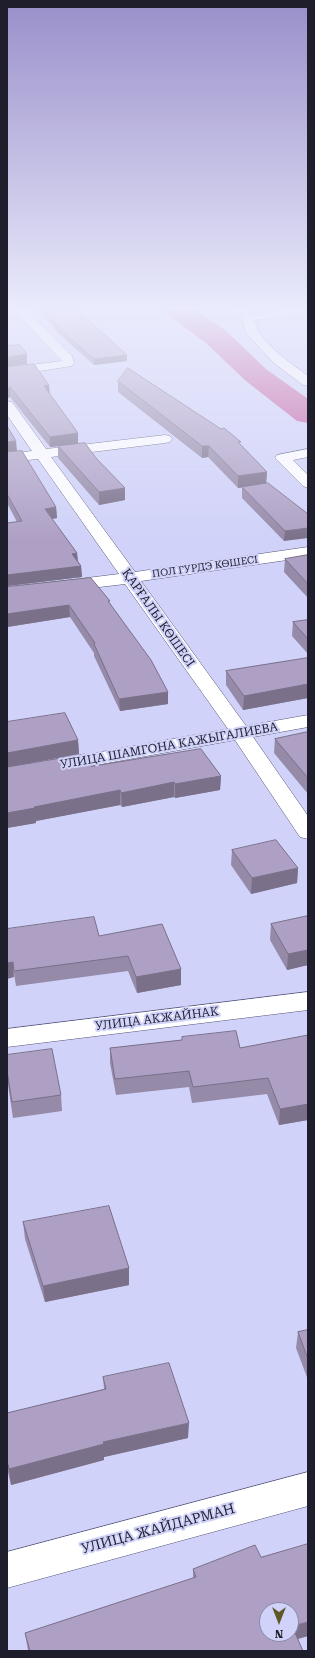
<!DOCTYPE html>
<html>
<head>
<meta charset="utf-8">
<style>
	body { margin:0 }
	#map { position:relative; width:315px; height:1658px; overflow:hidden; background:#d0d2f9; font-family:"Roboto Serif",serif }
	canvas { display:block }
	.frame { position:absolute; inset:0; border:8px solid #1e1e2c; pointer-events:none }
	.north { position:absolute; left:259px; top:1602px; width:40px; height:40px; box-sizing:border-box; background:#d0d2f9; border:1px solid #898aa7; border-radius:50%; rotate:180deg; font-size:11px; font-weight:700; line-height:16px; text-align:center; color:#1e1e2c }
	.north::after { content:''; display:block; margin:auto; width:14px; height:18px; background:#5e5824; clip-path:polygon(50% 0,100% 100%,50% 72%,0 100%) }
</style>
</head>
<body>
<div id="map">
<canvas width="315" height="1658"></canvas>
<div class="frame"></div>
<div class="north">N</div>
</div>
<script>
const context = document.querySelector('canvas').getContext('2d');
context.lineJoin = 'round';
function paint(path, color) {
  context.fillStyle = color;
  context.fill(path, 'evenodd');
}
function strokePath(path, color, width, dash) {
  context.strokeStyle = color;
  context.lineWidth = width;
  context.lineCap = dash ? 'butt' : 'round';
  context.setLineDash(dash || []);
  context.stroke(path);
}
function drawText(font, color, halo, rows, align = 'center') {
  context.font = font + ' "Roboto Serif",serif';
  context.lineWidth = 4;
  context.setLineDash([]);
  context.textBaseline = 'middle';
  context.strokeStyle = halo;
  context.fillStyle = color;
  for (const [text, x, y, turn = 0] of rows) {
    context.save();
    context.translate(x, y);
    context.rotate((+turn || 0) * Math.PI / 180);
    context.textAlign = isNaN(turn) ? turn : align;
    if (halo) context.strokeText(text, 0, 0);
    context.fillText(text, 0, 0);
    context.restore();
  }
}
paint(new Path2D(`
	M163,308H194L226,331L266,369L308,399V423L297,421L246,381L206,343L167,314Z`), '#c2589d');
const minor = new Path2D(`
	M12,308H25L72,356L74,363L72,366L7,376V368L62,361Z
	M230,308H244L251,313L308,308V314L254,320C258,342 291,363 308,376V386L303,385L274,363L246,333L242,318Z
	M7,401L12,402L46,449L165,435L170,436L172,439L170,442L165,443L51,457L135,572L308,547V557L141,581L246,726L308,715V727L253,737L308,816V839L300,837L235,740L7,781V769L228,729L125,584L7,598V588L119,574L38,459L7,462V454L32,451L7,415Z
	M308,449V457L293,460L308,475V488L303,486L275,458L277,455Z
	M308,992V1010L7,1047V1029Z
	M308,1472V1506L7,1588V1552Z`);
strokePath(minor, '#545576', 1);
paint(minor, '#fff');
paint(new Path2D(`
	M37,308H75L127,361L94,365L59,334Z
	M7,367L50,394L78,443L125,500L99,505L58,458V446L50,447L10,397Z
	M118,381L267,472L266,483L308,514L284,541L242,498V487L238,488L208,457L202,458L118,392Z
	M7,426L17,451L11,452L56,507L57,518L52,519L77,553L78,561L81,566L82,577L7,586V523L17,522L7,503Z
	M308,555V598L284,572L285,559Z
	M7,587L110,603L168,704L120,711L94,656V653L70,617L7,627Z
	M308,620V654L292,636L293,622Z
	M308,658V698L243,710L226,685V671Z
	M7,722L78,740L79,754L30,763L91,766L221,776L220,790L175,798L174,797L122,807L120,805L36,821V823L7,828Z
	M308,732V794L274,753L275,739Z
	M232,850L298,868L297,883L251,894L231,865Z
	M308,916V965L287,970L270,940L271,924Z
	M7,929L99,936L181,969V985L137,993L128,971L16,986Z
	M308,1035V1120L279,1125L267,1094L192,1103L189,1087L116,1095L110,1063V1048L182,1040V1037L240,1048Z
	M7,1055L61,1095L62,1111L13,1118L7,1078Z
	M23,1222L129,1268V1285L45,1302L25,1239Z
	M308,1330V1380L296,1348L298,1332Z
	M103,1377L188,1438L104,1457V1460L11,1485L7,1468V1413L104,1389Z
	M261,1557L308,1636L298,1639L303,1651H28L25,1633L193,1578V1569Z`), '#968aa9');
paint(new Path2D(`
	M27,354V364L7,367V357Z
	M127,355V361L94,365V359Z
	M49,385L50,395L44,386Z
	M10,387V397L7,399V389Z
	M78,433V444L50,447V437Z
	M16,441L17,451L7,453V442Z
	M202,446H209L208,457L202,458Z
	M267,472L266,484L238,488V476Z
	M125,488V500L99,505V492Z
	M56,507L57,518L45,520V509Z
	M308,528V538L284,541L285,531Z
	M77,553L78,565L72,554Z
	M81,566L82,577L7,586V575Z
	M69,605L70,617L7,627V614Z
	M308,684V698L243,710L244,696Z
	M168,692V704L120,711L119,699Z
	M78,740L79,754L7,767V753Z
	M221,776L220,790L175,798V784Z
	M174,782V797L122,807L121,793Z
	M120,790V805L36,821V823L7,828V813L34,807Z
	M298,868L297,883L251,894L252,878Z
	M308,950V965L287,970L288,954Z
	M13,962L14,977L7,979V963Z
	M181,969V985L137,993L136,977Z
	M308,1104V1120L279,1125L280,1109Z
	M129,1268V1285L45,1302L43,1286Z
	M189,1423L188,1438L104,1457V1460L11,1485L9,1469L103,1442Z
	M308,1622V1636L290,1641L292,1626Z`), '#7a7089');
const building = new Path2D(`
	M42,308H75L127,355L94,359L59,328Z
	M20,345L27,354L7,357V346Z
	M34,364L49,385L44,386L78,433L50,437L10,387L7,389V367Z
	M128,368L221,429L224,428L241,442H238L267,472L238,476L209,446H202L118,381Z
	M7,426L16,441L7,442Z
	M85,443L96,458L125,488L99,492L58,446Z
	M22,451L56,507L45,509L77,553L72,554L81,566L7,575V523L22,521L7,494V452Z
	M268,483L308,514V528L285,531L242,487Z
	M308,555V584L285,559Z
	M91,578L110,601H108L151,660L168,692L119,699L94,644L95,643L69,605L7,614V587Z
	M308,620V639L293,622Z
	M308,658V684L244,696L226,671Z
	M65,713L78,740L7,753V722Z
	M308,732V778L275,739Z
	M201,749L221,776L175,784L174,782L121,793L120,790L34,807L35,808L7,813V767L85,754L91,766Z
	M276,840L298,868L252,878L232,850Z
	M308,916V950L288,954L271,924Z
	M94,917L99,936L162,924L181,969L136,977L128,956L14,971L13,962L7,963V929Z
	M236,1031L240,1048L308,1035V1104L280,1109L268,1078L193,1087L189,1071L115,1079L110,1048L182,1040V1037Z
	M52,1049L61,1095L12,1102L7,1071V1055Z
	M109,1206L129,1268L43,1286L23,1222Z
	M308,1330V1359L298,1332Z
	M169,1363L189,1423L103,1442L104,1444L9,1469L7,1461V1413L106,1389L103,1377Z
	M308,1544V1622L292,1626L303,1651H30L25,1633L196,1577L193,1569L255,1545L261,1557ZM267,1610H291V1634H267Z`);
paint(building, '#aea0c4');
strokePath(building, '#7a7089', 1);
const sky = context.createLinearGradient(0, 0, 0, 541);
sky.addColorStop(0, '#998fca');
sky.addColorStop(0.57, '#eaebfc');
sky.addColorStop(1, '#eaebfc00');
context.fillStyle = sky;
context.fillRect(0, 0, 315, 541);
drawText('10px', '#1e1e2c', '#d0d2f9', [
	["ПОЛ ГУРДЭ КӨШЕСІ",205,567,-8]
]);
drawText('12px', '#1e1e2c', '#d0d2f9', [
	["ҚАРҒАЛЫ КӨШЕСІ",158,618,55],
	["УЛИЦА ШАМГОНА КАЖЫГАЛИЕВА",169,746,-10],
	["УЛИЦА АКЖАЙНАК",157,1019,-7]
]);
drawText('14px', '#1e1e2c', '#d0d2f9', [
	["УЛИЦА ЖАЙДАРМАН",158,1529,-15]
]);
</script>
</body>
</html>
